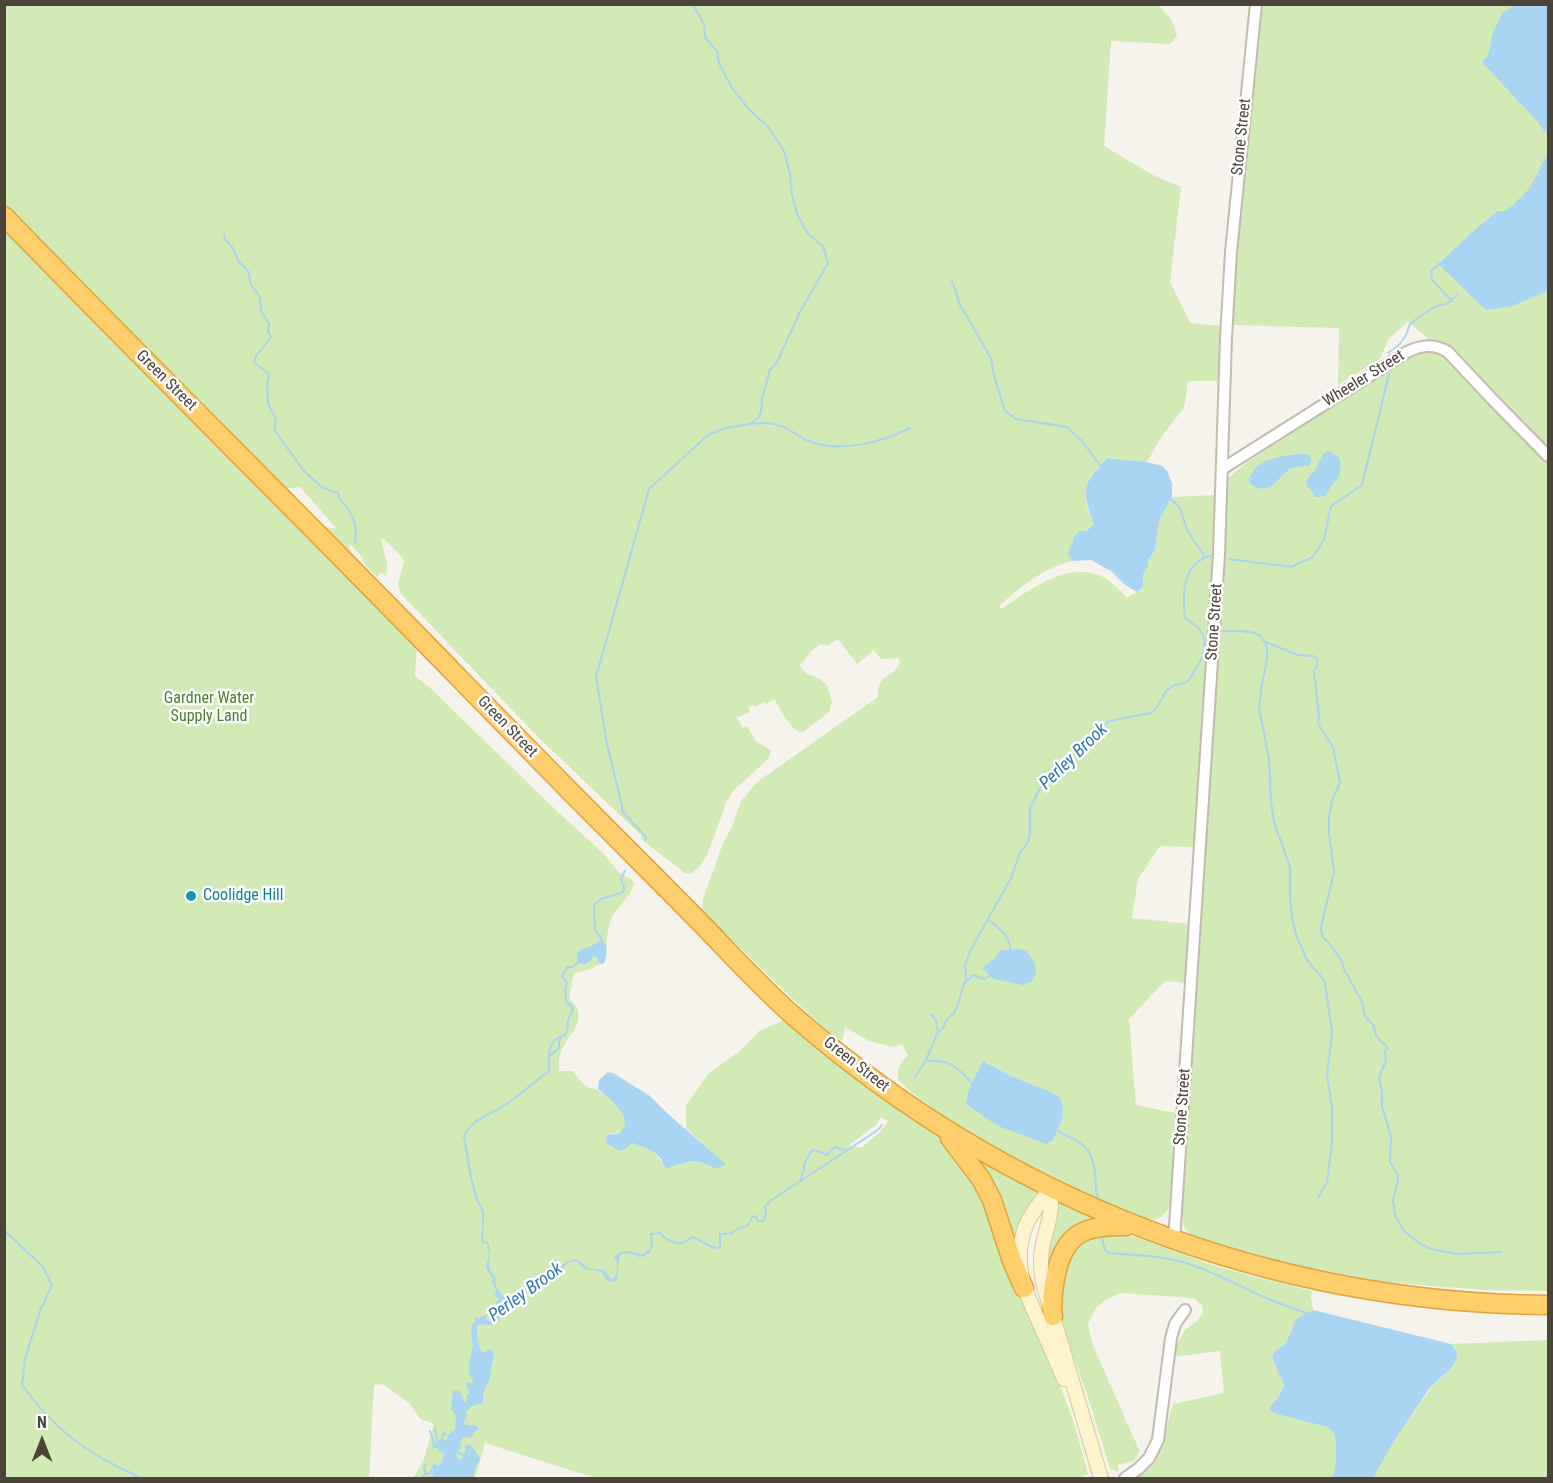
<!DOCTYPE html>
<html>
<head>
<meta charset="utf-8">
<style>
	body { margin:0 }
	#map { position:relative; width:1553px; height:1483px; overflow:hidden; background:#f6f3ec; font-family:"Roboto Condensed",sans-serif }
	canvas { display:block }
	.frame { position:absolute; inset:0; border:6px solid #4b4439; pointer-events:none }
	.north { position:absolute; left:12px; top:1411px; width:60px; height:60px; -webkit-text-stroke:4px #fff; paint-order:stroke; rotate:0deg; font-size:16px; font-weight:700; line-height:24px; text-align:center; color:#4b4439 }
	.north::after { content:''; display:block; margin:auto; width:21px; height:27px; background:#4b4439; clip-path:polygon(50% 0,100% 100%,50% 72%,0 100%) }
</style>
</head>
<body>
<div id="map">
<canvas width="1553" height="1483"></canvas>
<div class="frame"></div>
<div class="north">N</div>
</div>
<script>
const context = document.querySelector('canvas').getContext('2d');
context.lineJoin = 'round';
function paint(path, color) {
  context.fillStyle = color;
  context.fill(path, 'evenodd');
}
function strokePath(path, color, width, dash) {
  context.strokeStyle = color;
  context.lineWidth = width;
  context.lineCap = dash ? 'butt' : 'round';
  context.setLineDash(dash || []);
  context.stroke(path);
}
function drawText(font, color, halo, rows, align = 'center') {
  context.font = font + ' "Roboto Condensed",sans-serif';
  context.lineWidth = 5;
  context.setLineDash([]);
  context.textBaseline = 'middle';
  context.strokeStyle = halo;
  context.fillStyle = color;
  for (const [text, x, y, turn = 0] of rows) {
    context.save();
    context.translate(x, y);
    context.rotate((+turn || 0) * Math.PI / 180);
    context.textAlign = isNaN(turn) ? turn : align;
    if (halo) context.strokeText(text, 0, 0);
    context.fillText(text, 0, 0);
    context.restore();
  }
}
paint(new Path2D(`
	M1157,4L1171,19L1177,35L1170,44L1111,41L1104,146L1153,175L1181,187L1170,282L1190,323L1220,326L1219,381H1188L1184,408L1162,436L1147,462L1107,458L1091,475L1086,503L1094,525L1086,531L1068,554L1073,561C1044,567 1021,587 999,606L1002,609C1030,589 1069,559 1105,578C1113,583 1120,591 1127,597L1137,592L1143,587V575L1148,566V560L1155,550L1159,521L1172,497L1216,495L1195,847L1160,846L1138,879L1132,918L1191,924L1186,983L1165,981L1129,1019L1136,1105L1175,1113L1171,1202C1168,1211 1162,1219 1153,1220C1141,1220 1113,1206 1101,1201C1057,1181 1014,1159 972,1133C946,1117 920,1101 898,1080C897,1069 899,1062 908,1056L902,1044L893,1047L869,1041L845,1027L842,1041L830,1033L799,1005L705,914L702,908L703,899L723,843L732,827L741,801L757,782L878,697C878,671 894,679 900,663L898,658L881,659L874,650L857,664L838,639L827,646L821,644L810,652L805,660L799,665L806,673L820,679L827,685L832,702L829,712L802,733C789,729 781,709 774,699L766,704L764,702L755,707L753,705L748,708L750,712L737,718L743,728L747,726L756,741L771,750L770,755L767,760L733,791L726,803L708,853L700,866L691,874L685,873L642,840L641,835L539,738L401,594L398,585L404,561L402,557L384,539H381L387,563L386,576L381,572L377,577L365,565L362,557L349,543L351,556L418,624L415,676L430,688L558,812L606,856L619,873L631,879L634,883C632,897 617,906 611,919C606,932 607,948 605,962L588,970L574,973L569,998C588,1015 575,1027 565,1044C560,1051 558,1062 559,1071H573C577,1076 581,1083 586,1086C590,1089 595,1088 599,1091C609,1097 632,1116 623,1129C620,1133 615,1134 610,1133L607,1144L619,1151L627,1148L632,1143C645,1148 659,1152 664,1167C670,1169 672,1166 678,1164C691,1159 704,1162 715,1169L725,1164L686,1128V1105L708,1074L741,1050L759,1031L785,1020L854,1076L885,1100L941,1137L951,1147L976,1178L1057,1377L1074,1423L1088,1474L1079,1478H595L485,1443L475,1478L458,1468L449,1436L446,1445L448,1458L437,1478H413L424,1459L434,1424L420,1419L409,1403L383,1384L374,1385L369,1478H5L4,5ZM300,487L337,529L303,522L272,490ZM986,1062L1013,1077L1049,1091L969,1089ZM881,1117L888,1121L880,1132L862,1147L848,1146L877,1124Z
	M1253,5H1548V1291L1483,1290L1384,1282L1294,1265L1197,1238C1176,1228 1182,1210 1183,1191L1211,736L1225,481L1245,464L1409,352L1437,347L1408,321L1388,340L1380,359L1338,385L1339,328L1231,325Z
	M977,1158L1037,1190L1038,1195L1016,1247L975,1160Z
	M1061,1202L1097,1219L1045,1277L1049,1236L1057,1218L1058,1205Z
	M1115,1230L1215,1266L1251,1276L1312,1291L1311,1297L1313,1310L1296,1319L1286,1343L1274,1352L1272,1357L1284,1386L1280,1394L1273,1402V1413L1327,1427C1329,1428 1333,1432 1334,1434C1338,1443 1336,1470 1332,1478H1136L1152,1463L1161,1448L1173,1404L1224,1393L1220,1351L1172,1357L1175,1347L1185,1330L1199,1319L1203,1313L1202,1306L1195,1299L1181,1297L1120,1293L1105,1300L1095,1309L1088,1324L1092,1343L1140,1452L1134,1461L1117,1465L1119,1472L1110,1469L1087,1394L1063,1328L1058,1301L1064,1265L1078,1242Z
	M1548,1340V1478H1373L1386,1454L1402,1429L1434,1384L1446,1374L1456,1348L1451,1344Z`), '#d2eab5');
paint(new Path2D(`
	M1517,4L1548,5V136L1537,121L1482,62L1488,56L1493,32L1502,13Z
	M1548,153V291L1512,306L1486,310L1438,264L1477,228L1498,211H1505L1512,206L1529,189Z
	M1330,451L1339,458C1344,480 1334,478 1326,495L1319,497H1315L1310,489L1307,487L1306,481L1316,469L1323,454L1326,452Z
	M1299,454H1307L1311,458V462L1309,466C1303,466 1296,466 1290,469C1278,476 1274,492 1259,488C1253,487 1251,485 1248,480C1257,458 1278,457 1299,454Z
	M1107,458L1147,462L1162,466L1167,471L1172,483V497L1159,521L1155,550L1148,560V566L1143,575V587L1137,592L1125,585L1111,571L1091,560L1073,561L1068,554L1075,536L1079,531H1086L1094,525C1082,490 1081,486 1107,458Z
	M600,941C610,943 606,954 605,962L603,964L599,963L597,957L593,956L590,961L585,964L577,963C577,946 580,951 591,946C594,945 597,942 600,941Z
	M1018,949L1027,951L1034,962L1036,973L1032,981L1023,985L994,979L982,968L994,959L1001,950Z
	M983,1061L1013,1077L1049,1091L1060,1098L1063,1109L1061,1121L1053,1140L1046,1144L998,1126L966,1104L969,1089Z
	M608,1072L613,1073L650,1096L667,1113L726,1164L715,1169C696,1157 686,1161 666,1169C664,1167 663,1163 662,1161C657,1151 642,1147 632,1143L627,1148L619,1151L607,1144L606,1136C611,1133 616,1135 620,1132C637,1119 607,1097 598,1089L599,1080Z
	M483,1227L484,1241L488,1242L490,1248L489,1268L496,1278C493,1285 499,1290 502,1295L509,1294L512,1299L519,1296L531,1284H542C545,1272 545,1275 555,1271C561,1268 564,1261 571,1260C580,1257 582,1265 588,1268C593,1270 598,1269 603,1270L611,1278L614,1279C617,1274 618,1264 616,1259L614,1258C621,1247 631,1252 642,1254L649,1250L646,1256L639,1257C633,1254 627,1252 621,1254C617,1263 619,1273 616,1282L608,1281L601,1272C589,1269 585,1272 577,1261L569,1262L558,1273L547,1276L545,1280L547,1282L546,1284L529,1289L523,1296L511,1305L509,1311L499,1317V1322L491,1325L479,1324L477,1326V1338L481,1352H484L490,1349L494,1353L489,1381L483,1394V1403L472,1406L466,1411L467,1417L463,1422L466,1425L477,1426L479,1429L473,1433L471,1438L462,1437L460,1449L456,1453L458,1460L462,1459L463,1455L466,1451L465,1448L466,1444L471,1445L472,1448L476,1451V1453L480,1458L474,1471V1478H430L433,1474L432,1466L435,1463L438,1466L440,1465L444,1455L443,1452H435L440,1450L438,1448H433L432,1445L441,1439L443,1432L445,1431L447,1434L443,1437L444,1440L447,1441L448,1435L455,1429L456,1415L451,1409L453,1391L457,1390L461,1393L464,1403L466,1402L467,1395L470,1393L467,1388L466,1383L468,1382L472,1384L473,1381L470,1375L469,1363L473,1346L471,1334L472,1324L476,1320L474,1316L479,1318L488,1314L485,1319L490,1321L495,1314L499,1312V1308L495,1303L499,1300L494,1294L497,1292L493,1284L492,1277L486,1268L489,1253L487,1248L488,1245L482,1242L481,1233Z
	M1313,1310L1451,1344C1456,1349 1459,1353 1456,1360C1451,1371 1442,1376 1434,1384C1427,1390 1423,1399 1417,1407C1401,1430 1386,1453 1373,1478H1332C1336,1470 1338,1443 1334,1434C1333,1432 1329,1428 1327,1427L1273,1413L1269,1409L1280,1394L1284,1386L1272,1357L1274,1352L1286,1343L1296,1319Z`), '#a9d4f2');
strokePath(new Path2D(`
	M224,234L225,239L232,247L239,262L248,271L251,285L260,297L261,311L269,324L268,332L271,337L256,356L254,362C259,367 266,370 269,376L267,383L268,403L276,420L274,430L305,472L323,488L338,493C339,501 344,503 348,509C355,519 357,532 355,543
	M1439,264L1431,271L1432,280L1452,301
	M952,281L960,305L991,358L994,376L1005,411L1016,419L1067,427L1083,442L1102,468
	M1388,353L1399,345L1406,335L1410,324L1422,315L1436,306L1447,304L1457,295
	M750,424C763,422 774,422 786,428C795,433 802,439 811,442C842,453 882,442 910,428
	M1168,498C1183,506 1181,513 1186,527C1190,538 1200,547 1205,557
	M1229,559L1291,567L1313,557L1324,539L1331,506L1362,485L1389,374
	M1216,631H1241L1255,633L1259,635L1265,642L1267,649V659L1262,684L1259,707L1269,759L1271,802L1274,822L1290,867V897L1292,918L1297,938L1303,950L1306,959L1320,975L1325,983L1332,1032L1327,1075L1332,1107V1143L1327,1182L1318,1198
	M1265,642L1298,655L1313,656L1317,659V666L1314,671L1319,716L1318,724L1333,747L1340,783L1332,800L1329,817V833L1334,872L1321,927L1322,936L1328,942L1342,961L1344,969L1362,1002L1365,1016L1374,1026L1376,1036L1387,1047L1385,1052L1386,1060L1379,1078L1380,1083L1382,1091V1106L1391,1137L1390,1162L1397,1173L1398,1179L1393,1201L1395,1215L1404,1231L1419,1243L1431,1249L1457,1254L1502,1252
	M646,840V837L622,811V806L607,744L596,677L649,489L708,435L725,428L750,424L759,417L761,411L762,399L770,370L776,364L800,312L828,263L823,246L807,233L797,214L792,195L790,174L784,151L769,128L748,108L732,88L719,63L717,51L705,38L704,24L693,4
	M988,919C999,929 1011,935 1010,952
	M602,943L603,941C589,925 597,922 594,905L601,899L623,892L624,887L621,879L625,871
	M965,983L973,975L984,979L993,974
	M931,1014L936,1020L938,1032
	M550,1056L559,1048V1040L561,1037
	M925,1061C952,1059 956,1067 973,1084
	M915,1077L926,1060L938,1032L942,1029L947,1019L953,1014L957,1007L966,978L965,965L971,949L1011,878L1020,853L1028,842L1030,832V808L1040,788L1050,781L1069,759L1109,721L1151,713C1161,706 1163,691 1171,687C1177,683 1183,685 1189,680C1198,665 1212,648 1200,630C1197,626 1189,621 1185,618C1182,594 1182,562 1211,556
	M1056,1130C1065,1136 1078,1139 1085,1147C1097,1159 1095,1183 1097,1198
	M800,1181L804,1170V1165L811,1151L815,1150L827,1155L834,1147L846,1150
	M483,1228V1211L476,1197L471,1178L464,1136C471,1119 494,1113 508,1103C522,1093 536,1081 549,1071C549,1061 547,1046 556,1039C556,1039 564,1035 565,1035C569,1031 567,1026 568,1021C569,1017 572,1013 573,1008L566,1001L565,992L567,982L562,977L567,967H572L578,963
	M4,1230L43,1267L52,1285L40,1311L25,1359L22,1385C53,1429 88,1454 137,1476L139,1478
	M1101,1235L1105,1250L1109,1253C1129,1255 1149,1255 1169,1259C1203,1265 1236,1285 1268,1299C1280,1304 1294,1308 1306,1313
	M649,1253L652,1245L651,1234L660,1233C665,1239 676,1246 684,1242C687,1241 690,1239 693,1237L712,1247L718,1248L720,1246V1234L732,1233C738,1226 745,1229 749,1224C750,1222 751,1219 752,1217L755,1216L758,1221H763L766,1215L765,1207L770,1201L878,1130L882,1125
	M435,1429L437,1442
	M430,1431L434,1443
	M457,1452L463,1455
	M426,1474L430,1473L432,1470
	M422,1478L425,1474L424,1466L426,1465
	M429,1478V1477`), '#a9d4f2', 2);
const street = new Path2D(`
	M1222,469L1407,352C1421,345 1434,343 1448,352L1493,400L1548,456
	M1174,1241L1219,554L1226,338L1231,252L1256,4
	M1125,1478L1138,1469L1149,1458L1158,1440L1171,1338L1175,1324L1185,1310`);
const secondary = new Path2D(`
	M1050,1188C1054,1216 1046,1225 1042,1249C1040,1261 1041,1272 1043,1283L1101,1478
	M1050,1188C1043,1200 1033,1210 1027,1223C1011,1261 1024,1289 1040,1324C1048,1342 1056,1361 1064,1379`);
const highway = new Path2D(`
	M4,216C154,371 308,522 458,677C533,754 609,831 685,907C722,944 757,984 796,1018C1007,1201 1269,1303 1548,1305
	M950,1138L981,1179L992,1200L1012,1261L1024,1288
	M1053,1316C1051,1301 1053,1288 1056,1274C1065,1232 1086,1225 1126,1226`);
strokePath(street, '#c2bbae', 14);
strokePath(secondary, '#d6c79b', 16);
strokePath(highway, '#e0a43c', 21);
strokePath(street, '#fff', 10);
strokePath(secondary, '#fff3cd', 14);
strokePath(highway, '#ffcf6e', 18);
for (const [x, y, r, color] of [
	[191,896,6,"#0f9aa8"]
]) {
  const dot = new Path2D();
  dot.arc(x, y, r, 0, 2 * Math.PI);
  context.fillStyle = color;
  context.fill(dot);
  strokePath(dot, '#fff', 2);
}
drawText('16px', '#4b4439', '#fff', [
	["Stone Street",1242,137,-84],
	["Wheeler Street",1364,379,-32],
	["Green Street",166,381,45],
	["Stone Street",1215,622,-86],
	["Green Street",507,727,46],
	["Green Street",856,1065,38],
	["Stone Street",1183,1107,-86]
]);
drawText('16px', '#4a7f2a', '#fff', [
	["Gardner Water",209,699],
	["Supply Land",209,717]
]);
drawText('16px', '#0d838f', '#fff', [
	["Coolidge Hill",203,896]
], 'left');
drawText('italic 18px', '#2e7ab2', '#fff', [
	["Perley Brook",1074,757,-44],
	["Perley Brook",526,1293,-36]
]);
</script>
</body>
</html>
